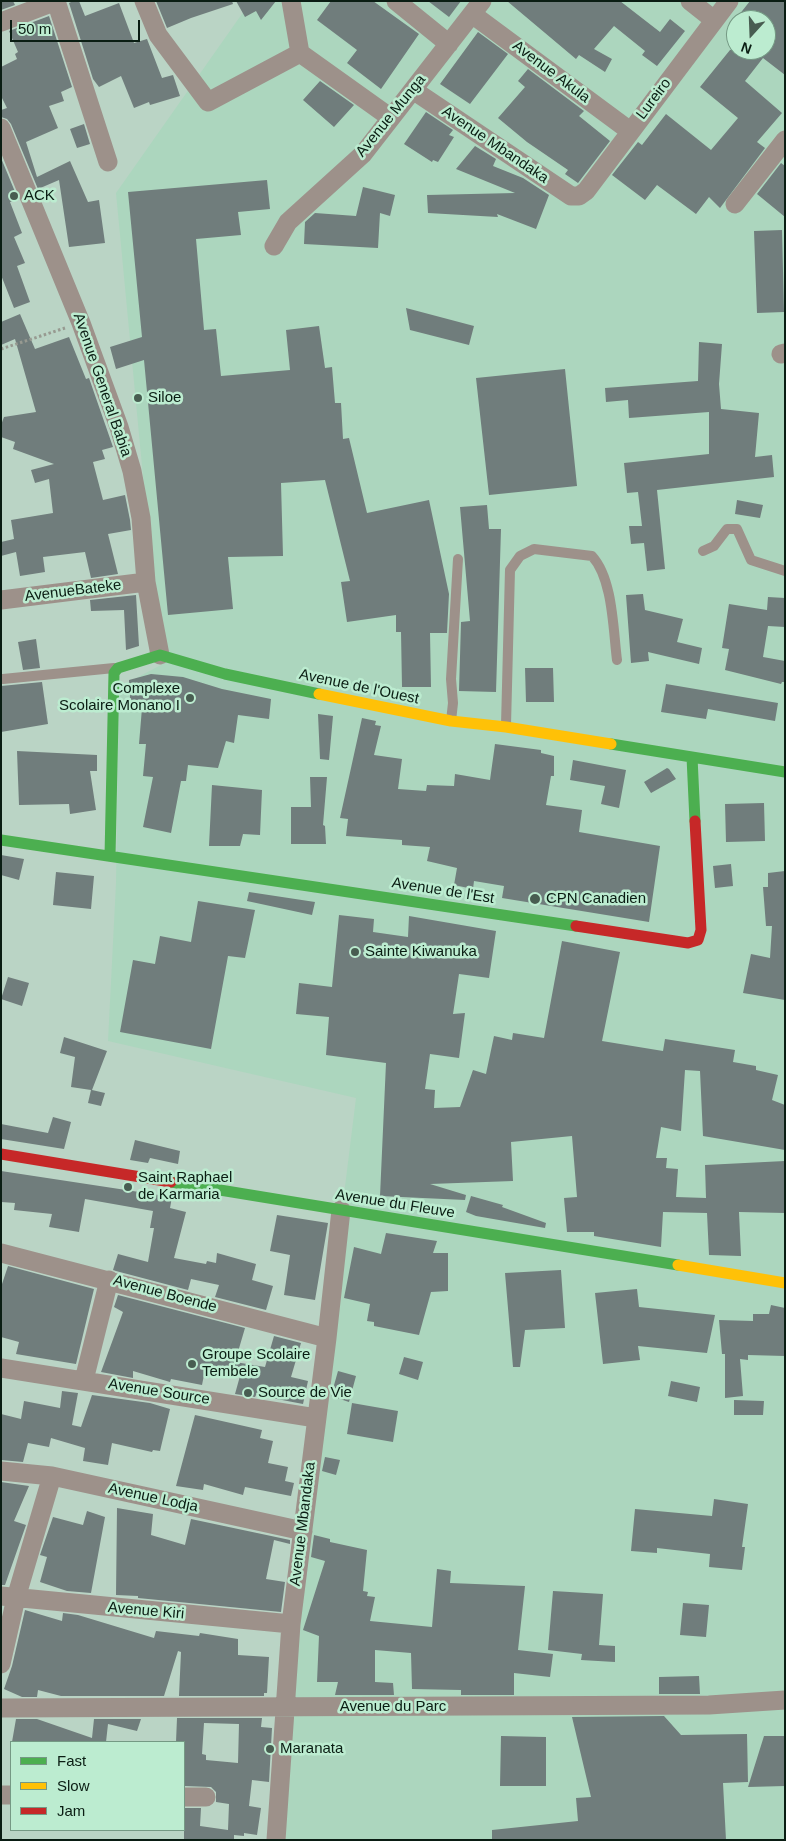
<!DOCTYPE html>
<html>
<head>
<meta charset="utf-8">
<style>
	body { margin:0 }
	#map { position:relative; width:786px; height:1841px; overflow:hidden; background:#bad4c5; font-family:Arial,sans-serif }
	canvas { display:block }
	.frame { position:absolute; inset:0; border:2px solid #0a1d13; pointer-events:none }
	.legend { position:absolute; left:10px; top:1741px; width:175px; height:90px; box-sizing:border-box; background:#bcecd0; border:1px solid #759984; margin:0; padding:6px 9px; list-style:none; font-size:15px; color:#0a1d13 }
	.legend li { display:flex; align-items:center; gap:10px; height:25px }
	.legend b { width:25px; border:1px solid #759984 }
	.north { position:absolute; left:726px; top:10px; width:50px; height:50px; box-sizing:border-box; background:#bcecd0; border:1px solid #759984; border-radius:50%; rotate:200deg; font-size:14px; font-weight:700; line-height:20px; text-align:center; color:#0a1d13 }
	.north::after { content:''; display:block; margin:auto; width:18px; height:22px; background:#485d51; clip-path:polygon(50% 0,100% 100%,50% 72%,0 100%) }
	.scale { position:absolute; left:10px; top:20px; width:130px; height:22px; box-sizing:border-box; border:2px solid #0a1d13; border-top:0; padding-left:6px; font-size:15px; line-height:18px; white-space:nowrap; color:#0a1d13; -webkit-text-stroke:4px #bcecd0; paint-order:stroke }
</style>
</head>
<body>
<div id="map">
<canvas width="786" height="1841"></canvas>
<div class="frame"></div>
<ul class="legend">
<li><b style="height:6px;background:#4caf50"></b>Fast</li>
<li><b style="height:6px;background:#ffc107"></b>Slow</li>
<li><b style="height:6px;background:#c62828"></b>Jam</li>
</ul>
<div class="north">N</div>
<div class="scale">50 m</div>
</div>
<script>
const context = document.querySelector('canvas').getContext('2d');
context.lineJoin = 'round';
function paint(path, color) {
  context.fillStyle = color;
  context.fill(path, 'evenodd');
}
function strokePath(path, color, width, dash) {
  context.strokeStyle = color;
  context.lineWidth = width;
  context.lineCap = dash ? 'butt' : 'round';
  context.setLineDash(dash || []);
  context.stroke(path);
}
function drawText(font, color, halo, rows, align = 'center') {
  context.font = font + ' Arial,sans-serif';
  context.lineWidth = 5;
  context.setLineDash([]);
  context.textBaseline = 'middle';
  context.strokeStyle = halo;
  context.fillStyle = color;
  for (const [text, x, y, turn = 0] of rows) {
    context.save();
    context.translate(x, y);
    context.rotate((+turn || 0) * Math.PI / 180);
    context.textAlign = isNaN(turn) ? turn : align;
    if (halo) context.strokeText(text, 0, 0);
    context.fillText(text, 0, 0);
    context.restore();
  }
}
paint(new Path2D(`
	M251,1H785V1840H270L280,1710L356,1098L108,1041L116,883L119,687L161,665L116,193ZM736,20H766V50H736Z`), '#acd6be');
paint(new Path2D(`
	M1,1H13L15,5L1,10Z
	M73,1H79L85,16L119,3L134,43L147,39L162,78L173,75L180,96L150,105L149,102L134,108L121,76L99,87L93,79L69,3Z
	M156,1H232L233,4L191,18L167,28Z
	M236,1H276L261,20L256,11L245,17Z
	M331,1H373L419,34L381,89L347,63L357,50L317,20Z
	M428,1H461L449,17Z
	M507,1H620L660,32L670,19L685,31L657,66L642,55L645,51L614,26L594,49L612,59L605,72L579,55L576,59Z
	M750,1H785V75L763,58L745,81L782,113L757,142L765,148L720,208L709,197L696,214L657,185L645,200L612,175L638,142L642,145L666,114L711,150L738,118L700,87L730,50H766V20H735Z
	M49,16L72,87L61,92L64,101L49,106L58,128L26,142L37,177L70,161L88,202L99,200L105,243L69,247L59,180L38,189L11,124L7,119L1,117V110L7,108L1,96V67L17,59L15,54L18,52L9,31Z
	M478,32L508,54L470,104L440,84Z
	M528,69L584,111L579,116L610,141L578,183L565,174L568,170L527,142L498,118L525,87L518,81Z
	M320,81L354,105L334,127L303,100Z
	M426,112L453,130L449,135L454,137L438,162L433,160L432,162L404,144Z
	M84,124L90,144L77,148L70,129Z
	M475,146L496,159L493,166L523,178L549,195L536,229L497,214L498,217L428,213L427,195L515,193L456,169Z
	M1,158L18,199L10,202L22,233L14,237L25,263L17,266L30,302L14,308L1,275Z
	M781,163L785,166V217L757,194Z
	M267,180L270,209L238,212L241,235L196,239L204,330L216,329L221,376L290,370L286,330L319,326L325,368L332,367L335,403H341L343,439L349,438L367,513L429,500L449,594L447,633H430L431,687H402L401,632H396V615L347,622L341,582L350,581L325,480L281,483L283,556L228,557L233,609L168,615L144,360L116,369L110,347L142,337L128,192Z
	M363,187L395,195L390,216L380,213L378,248L304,244L305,222L315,213L356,216Z
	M782,230L784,312L757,313L754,231Z
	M406,308L474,326L469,345L410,330Z
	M20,314L35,349L69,337L86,379L89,378L113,447L102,450L105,459L93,462L103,500L125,495L130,520L131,530L108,534L118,574L91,578L85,552L43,557L45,572L20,576L16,552L1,556V542L14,539L11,520L53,513L49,479L35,483L31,470L54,464L13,449L15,442L1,437V425L4,417L36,412L15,339L1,345V322Z
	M699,342L722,344L719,384L721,409L759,413L755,457L772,455L774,477L657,490L665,569L647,571L644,543L631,544L629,526H642L638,492L627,493L624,463L709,454V412L629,418L628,400L606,402L605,388L698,381Z
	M565,369L577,486L489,495L476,378Z
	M737,500L763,505L760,518L735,514Z
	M487,505L489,529H501L496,692L459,691L461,622L470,621L460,507Z
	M643,594L645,610L683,619L677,642L702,648L699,664L648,652L649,661L631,663L626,595Z
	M136,595L139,646L126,650L124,610L91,611L90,600Z
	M768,597L785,598V627L768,626L763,657L785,661V682H782L781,684L725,670L729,649L722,648L729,604L767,610Z
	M36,639L40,668L23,670L18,642Z
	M525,668H553L554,702H526Z
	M151,674L183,677L222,689L271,699L269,719L238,715L234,743L226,741L218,768L188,765L186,781H181L171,833L143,827L153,777L143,776L146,744H139L142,708L129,706L131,687L129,686V680Z
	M42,682L48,724L1,732V686Z
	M666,684L778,703L775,721L708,709L706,719L661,712Z
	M318,714L333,716L329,760L320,759Z
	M362,718L376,721L375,725L381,726L374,755L402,759L398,789L426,791L427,785L454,786L455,774L490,780L495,744L541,750V753L554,756V776H551L546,805L582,810L579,832L660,846L649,922L502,898L504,886L474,881L473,889L454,885L457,868L427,861L430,847L402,845V840L346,836L348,819L340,818Z
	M17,751L97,755V771H90L96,810L70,814L69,804L19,805Z
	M573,760L626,770L619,808L601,804L605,786L570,780Z
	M667,768L669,769L676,779L651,793L644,782Z
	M310,777H327L323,825L325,826L326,844H291V807H311Z
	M212,785L262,790L260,835L243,834L240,846H209Z
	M764,803L765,841L726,842L725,804Z
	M1,855L24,859L19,880L1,875Z
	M731,864L733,886L715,888L713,866Z
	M785,871L784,960L785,1000L743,993L751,954L770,958L772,926H766L763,887H768V873Z
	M56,872L94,876L91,909L53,905Z
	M249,892L315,902L312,915L247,901Z
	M198,901L255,910L245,958L228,956L211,1049L120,1032L133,960L155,964L160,936L191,942Z
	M339,915L374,919L373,932L408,937L409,916L496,931L489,978L459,974L453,1014L465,1013L459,1058L430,1054L425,1089L435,1090L434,1108L460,1107L473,1070L486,1074L494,1036L512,1040L513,1033L544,1038L562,941L620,952L602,1041L663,1051L665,1039L735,1050L733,1062L756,1066V1070L778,1075L772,1100L785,1105V1150L703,1136L700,1071L685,1070L681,1131L661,1127L656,1158H667L666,1168L678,1169L676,1197L706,1198L705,1165L785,1161V1213L739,1212L741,1256L709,1255L707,1213L663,1212L661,1247L594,1236V1232H567L564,1198L577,1197L572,1136L511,1142L513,1181L430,1184L466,1195L465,1200L380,1196L386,1063L326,1055L329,1017L296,1014L299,983L332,987Z
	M8,977L29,983L22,1006L1,999Z
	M64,1037L107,1051L92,1090L105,1093L101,1106L88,1103L91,1090L71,1087L75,1057L60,1053Z
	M53,1117L71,1122L64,1149L1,1139V1124L48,1133Z
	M135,1140L180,1151L178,1164L150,1158L148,1163L130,1160Z
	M1,1171L172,1197L170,1208L186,1212L174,1258L206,1264L207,1261L216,1263L217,1253L256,1264L252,1280L273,1286L266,1310L215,1297L219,1285L191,1279L188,1290L116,1271L113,1270L118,1254L148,1262L154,1228H150L153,1211L85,1199L79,1232L49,1227L52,1214L14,1210L15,1203L1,1202Z
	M471,1196L503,1205L502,1207L546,1223L545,1228L476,1216L466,1212Z
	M277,1215L328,1223L315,1300L284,1295L290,1255L270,1251Z
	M386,1233L437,1241L433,1253H448V1291L431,1292L419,1335L374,1326V1322L367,1321L370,1304L344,1298L354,1247L381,1254Z
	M8,1266L94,1289L76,1364L16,1354L19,1342L1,1337V1287Z
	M561,1270L565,1328L525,1330L520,1367H513L505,1273Z
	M637,1289L639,1307L715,1315L707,1353L638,1346L640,1360L603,1364L595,1293Z
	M118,1295L245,1328L235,1362L265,1367L274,1336L301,1343L291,1377L308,1381L303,1404L256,1395L255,1397L235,1394L240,1376L205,1370L202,1385L171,1379L170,1382L133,1371V1378L101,1372L123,1312L114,1307Z
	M771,1305L785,1308V1356L748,1355V1360L740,1359L743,1396L725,1398V1354H722L719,1320L753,1321V1314H769Z
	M404,1357L423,1362L418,1380L399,1374Z
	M338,1371L356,1376L349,1402L331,1396Z
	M671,1381L700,1387L697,1402L668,1396Z
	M62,1391L78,1393L72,1425L81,1427L92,1395L150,1403L170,1409L160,1451L153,1450L152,1452L112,1443L108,1465L83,1461L85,1448L51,1438L49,1447L28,1443L23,1462L1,1460V1414L21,1419L24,1401L60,1408Z
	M734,1400L764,1401L763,1415H734Z
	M352,1403L398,1411L393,1442L347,1434Z
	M195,1415L262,1430L260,1438L273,1441L268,1463L288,1467L285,1481L294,1483L291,1496L245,1487L243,1495L204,1484L203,1490L176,1486Z
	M325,1457L340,1460L336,1475L322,1471Z
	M1,1482L29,1486L14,1521L26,1525L5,1585H1Z
	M714,1499L748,1504L742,1547H745L742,1570L709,1567L710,1554L657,1548V1553L631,1551L635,1509L712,1516Z
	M117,1508L153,1514L151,1535L185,1545L191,1519L290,1540V1544L274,1540L266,1579L285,1582L281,1612L138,1598V1596L116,1595Z
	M87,1511L105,1517L91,1593L67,1591L40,1582L47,1557L40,1555L53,1517L83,1525Z
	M314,1535L330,1539V1542L367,1550L363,1591L368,1592L367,1596L375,1597L370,1621L432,1627L437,1569L451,1571L450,1583L525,1586L518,1650L553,1654L550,1677L514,1673V1695H461V1690L412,1689L411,1653L375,1650V1682L393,1683L394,1695H335L338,1682H317L319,1636L303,1630L325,1561L311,1557Z
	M553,1591L603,1594L599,1645L615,1646V1662L581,1660L582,1654L548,1650Z
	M683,1603L709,1605L706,1637L680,1635Z
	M25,1610L62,1621L63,1613L78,1615L154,1638L156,1631L199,1636L200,1633L238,1639V1655L269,1657L267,1693H264V1696H179L181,1652L178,1651L164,1696H61L38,1690L37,1697H22L4,1689L12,1666Z
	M699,1676L700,1694H659V1677Z
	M664,1716L681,1735L747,1734L748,1782L723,1783L726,1840H492V1830L578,1821L576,1798L591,1797L572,1717Z
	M177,1718H262L261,1727L272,1728L269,1782L252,1780L249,1806L261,1808L257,1835L244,1833V1836L234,1835V1840H184V1808H201L200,1826L228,1830L229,1804L216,1802V1792L211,1787L184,1786V1742H176ZM204,1723L239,1724L238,1763L206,1760V1755L202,1754Z
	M16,1719H37L92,1738L94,1719H141L137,1731L108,1724L106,1742H12Z
	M501,1736L546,1737V1786H500Z
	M764,1736H785V1786L748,1787Z`), '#707d7c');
strokePath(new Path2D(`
	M1,349L65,328`), '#979a91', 3, [2.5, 2.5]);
strokePath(new Path2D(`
	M703,551L714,546L727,529H737L751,560L785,571
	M3,679L114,668
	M451,721L453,703L451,679L458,559
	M506,725L510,570L520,556L534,549L592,556C613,579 613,629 617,660`), '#9d918a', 10);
strokePath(new Path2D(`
	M56,1L108,162
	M144,1L158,35L208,102L300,53
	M291,1L300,53L391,118
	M396,1L449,44
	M690,1L714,20
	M472,14L630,131
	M1,22L56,1
	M413,90L571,196H579L586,191L729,1
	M1,128L81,323L119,427L132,471L141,518L146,582L160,655
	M735,204L785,140
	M274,246L288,222L363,154L482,1
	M781,354L785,353
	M1,600L146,582
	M1,1253L327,1338
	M1,1368L316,1418
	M84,1380L109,1280
	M1,1471L52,1476L303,1531
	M1,1596L291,1624
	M1,1664L16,1598L52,1476
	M1,1708L709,1705L785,1700
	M1,1795H11
	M184,1797H206
	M276,1840L291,1624L327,1338L341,1210`), '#9d918a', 19);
strokePath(new Path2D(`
	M611,744L785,772
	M692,757L695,821
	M1,840L576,926
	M110,856L114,673L118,668L160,655L225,674L319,694
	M171,1182L678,1265`), '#4caf50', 11);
strokePath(new Path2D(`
	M319,694L451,721L506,727L611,744
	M678,1265L785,1283`), '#ffc107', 11);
strokePath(new Path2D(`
	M576,926L688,943L698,940L701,930L695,821
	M1,1154L171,1182`), '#c62828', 11);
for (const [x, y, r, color] of [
	[14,196,5,"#485d51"],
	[138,398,5,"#485d51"],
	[190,698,5,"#485d51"],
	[535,899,6,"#485d51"],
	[355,952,5,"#485d51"],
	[128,1187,5,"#485d51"],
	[192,1364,5,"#485d51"],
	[248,1393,5,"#485d51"],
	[270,1749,5,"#485d51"]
]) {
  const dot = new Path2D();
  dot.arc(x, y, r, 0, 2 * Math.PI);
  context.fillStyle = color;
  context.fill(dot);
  strokePath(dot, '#bcecd0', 2);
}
drawText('15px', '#0a1d13', '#bcecd0', [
	["Avenue Akula",551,72,37],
	["Lureiro",654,99,-53],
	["Avenue Munga",391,116,-51],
	["Avenue Mbandaka",495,145,34],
	["Avenue General Babia",102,385,71],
	["AvenueBateke",73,591,-7],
	["Avenue de l'Ouest",359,687,12],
	["Avenue de l'Est",443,891,9],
	["Avenue du Fleuve",395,1204,9],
	["Avenue Boende",165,1294,15],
	["Avenue Source",159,1392,9],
	["Avenue Lodja",153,1498,12],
	["Avenue Mbandaka",303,1524,-83],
	["Avenue Kiri",146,1611,5],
	["Avenue du Parc",393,1707]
]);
drawText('15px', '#0a1d13', '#bcecd0', [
	["ACK",24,196],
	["Siloe",148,398],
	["Complexe",180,689,"right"],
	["Scolaire Monano I",180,706,"right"],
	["CPN Canadien",546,899],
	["Sainte Kiwanuka",365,952],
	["Saint Raphael",138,1178],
	["de Karmaria",138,1195],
	["Groupe Scolaire",202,1355],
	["Tembele",202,1372],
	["Source de Vie",258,1393],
	["Maranata",280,1749]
], 'left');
</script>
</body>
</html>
